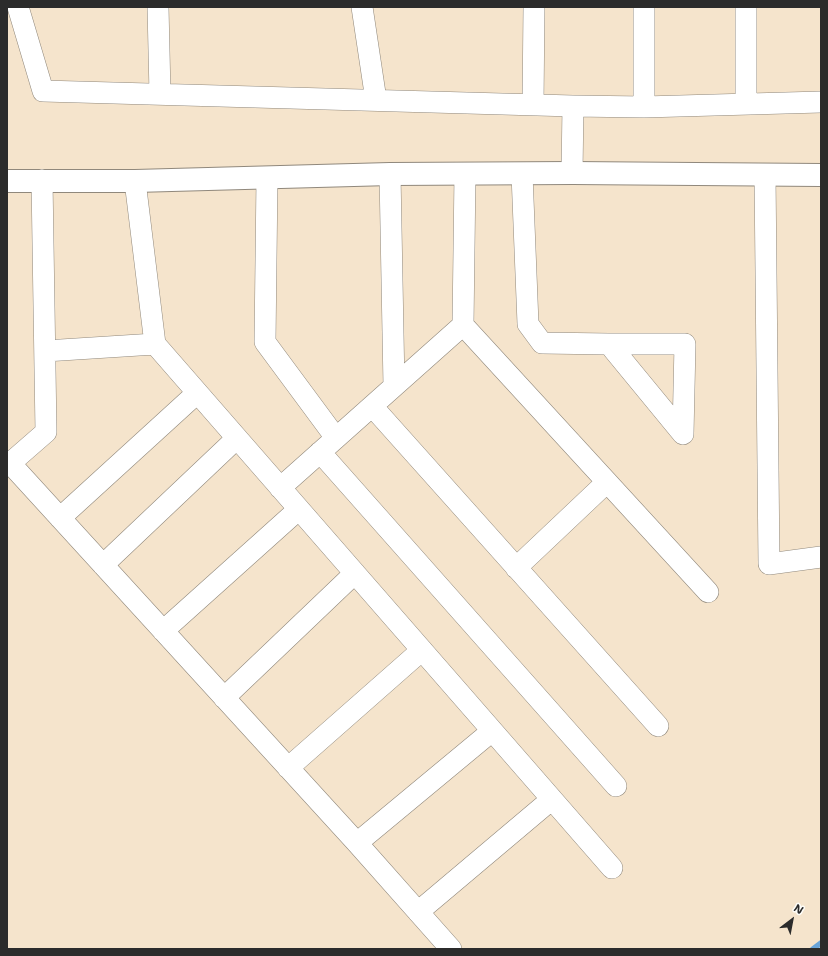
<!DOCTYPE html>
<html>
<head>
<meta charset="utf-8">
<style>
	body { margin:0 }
	#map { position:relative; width:828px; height:956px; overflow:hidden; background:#f5e4cc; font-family:"Shantell Sans",sans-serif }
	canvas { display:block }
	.frame { position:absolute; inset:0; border:8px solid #2b2b2b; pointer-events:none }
	.north { position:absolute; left:772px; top:900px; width:40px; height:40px; -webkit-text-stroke:3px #fdfcf7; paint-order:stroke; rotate:32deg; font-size:11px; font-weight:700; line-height:16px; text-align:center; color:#2b2b2b }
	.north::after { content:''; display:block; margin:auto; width:14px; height:18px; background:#2b2b2b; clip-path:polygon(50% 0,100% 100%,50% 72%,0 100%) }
</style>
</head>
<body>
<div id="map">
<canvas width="828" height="956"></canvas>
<div class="frame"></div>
<div class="north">N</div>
</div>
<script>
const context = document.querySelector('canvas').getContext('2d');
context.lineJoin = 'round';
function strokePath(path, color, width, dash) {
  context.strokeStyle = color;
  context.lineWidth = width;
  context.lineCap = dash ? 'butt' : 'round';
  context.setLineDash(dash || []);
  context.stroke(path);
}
strokePath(new Path2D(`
	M813,949L821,943`), '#69a4d9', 5.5);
const street = new Path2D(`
	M18,7L43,91L573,106L644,107L821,102
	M158,7L160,94
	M362,7L376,100
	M644,7V107
	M746,7V104
	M533,105L534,7
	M572,173L573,106
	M390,174L394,386
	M465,174L463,325L708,592
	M522,174L528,324L542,343L609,344L683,434L685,344H609
	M765,175L769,564L821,557
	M267,178L265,342L336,438
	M135,181L155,344L612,868
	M45,351L155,344
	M372,406L658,726
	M320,452L616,786
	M10,463L357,843L451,949
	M7,466L46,432L42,180
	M280,488L463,325
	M60,518L197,393
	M103,565L237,438
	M516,568L607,482
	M163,631L299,509
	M224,698L355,573
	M288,768L422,650
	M357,843L492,731
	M418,912L552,799`);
const secondary = new Path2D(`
	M7,181H135L390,174L572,173L821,175`);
strokePath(street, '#90887c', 22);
strokePath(secondary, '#90887c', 24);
strokePath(street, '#fff', 21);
strokePath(secondary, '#fff', 22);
</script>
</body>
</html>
